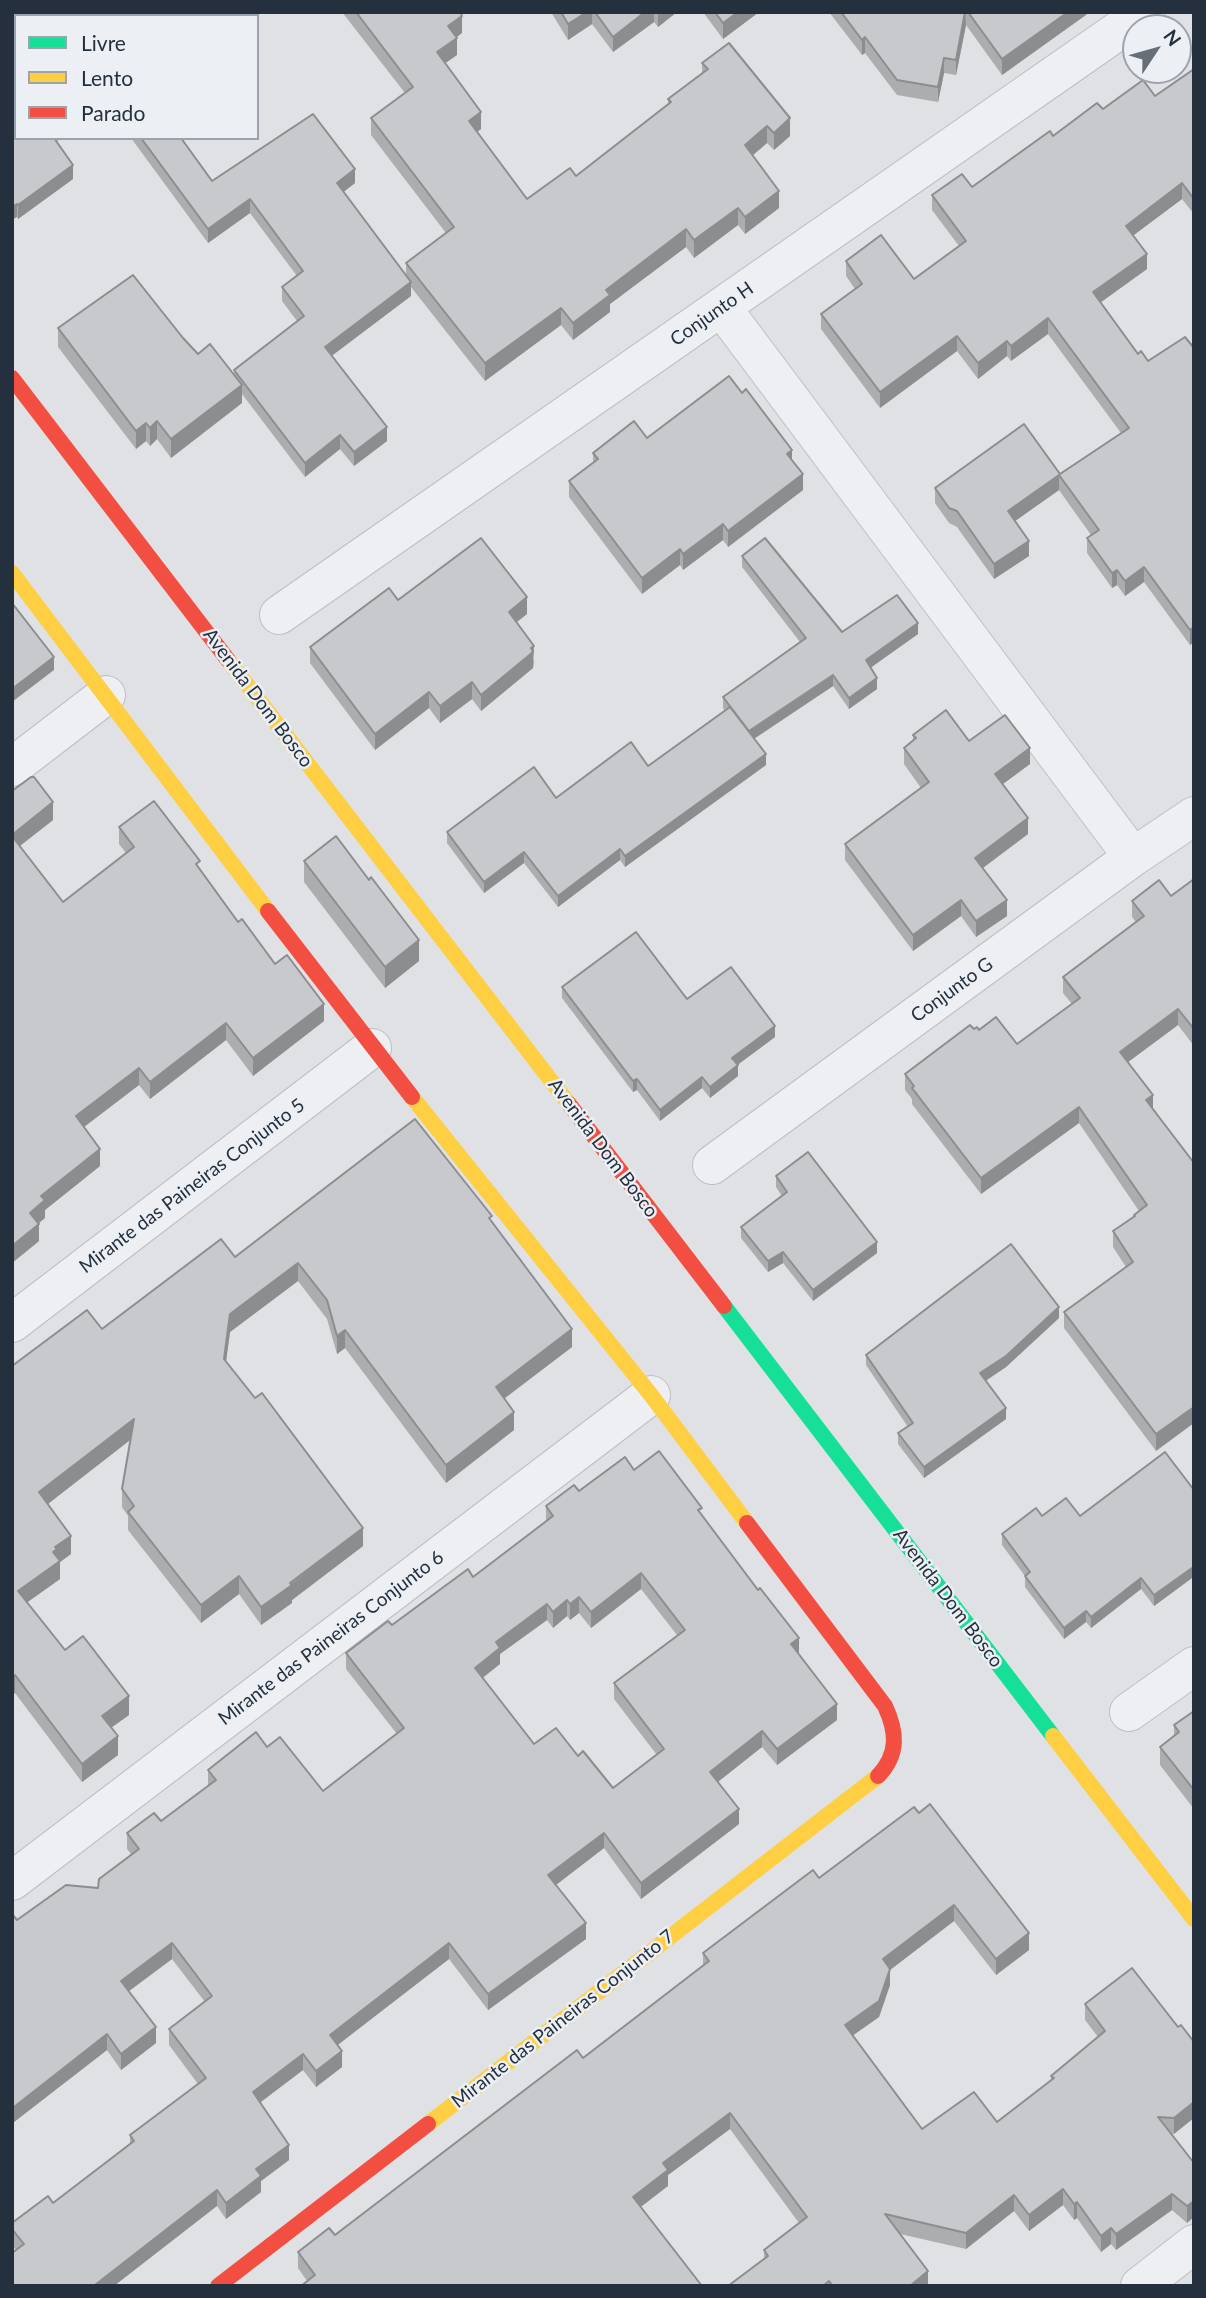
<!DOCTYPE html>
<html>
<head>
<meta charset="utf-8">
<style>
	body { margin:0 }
	#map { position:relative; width:1206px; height:2298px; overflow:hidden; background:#dfe1e4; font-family:Lato,sans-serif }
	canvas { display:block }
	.frame { position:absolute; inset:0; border:14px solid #25303e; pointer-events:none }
	.legend { position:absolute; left:14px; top:14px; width:245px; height:126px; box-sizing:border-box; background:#ecf0f5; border:2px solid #9ca3ac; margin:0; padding:9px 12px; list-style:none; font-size:21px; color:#25303e }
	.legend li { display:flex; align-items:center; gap:14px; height:35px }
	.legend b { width:35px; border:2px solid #9ca3ac }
	.north { position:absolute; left:1122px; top:14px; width:70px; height:70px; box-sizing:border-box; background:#ecf0f5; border:2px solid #9ca3ac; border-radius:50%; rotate:54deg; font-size:19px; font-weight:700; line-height:28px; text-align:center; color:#25303e }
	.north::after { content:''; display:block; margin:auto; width:24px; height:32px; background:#666e78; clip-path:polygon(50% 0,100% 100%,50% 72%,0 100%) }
</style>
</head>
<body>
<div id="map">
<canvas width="1206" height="2298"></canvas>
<div class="frame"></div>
<ul class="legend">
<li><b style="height:9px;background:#16e098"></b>Livre</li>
<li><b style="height:9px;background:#ffcf43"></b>Lento</li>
<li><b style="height:9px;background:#f24e42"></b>Parado</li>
</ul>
<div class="north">N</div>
</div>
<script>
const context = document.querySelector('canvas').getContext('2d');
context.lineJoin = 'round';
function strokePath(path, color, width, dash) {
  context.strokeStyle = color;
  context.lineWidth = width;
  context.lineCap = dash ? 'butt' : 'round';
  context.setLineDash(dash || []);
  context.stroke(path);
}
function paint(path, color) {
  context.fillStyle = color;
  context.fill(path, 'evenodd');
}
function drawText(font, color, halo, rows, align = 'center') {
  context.font = font + ' Lato,sans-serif';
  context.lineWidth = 5;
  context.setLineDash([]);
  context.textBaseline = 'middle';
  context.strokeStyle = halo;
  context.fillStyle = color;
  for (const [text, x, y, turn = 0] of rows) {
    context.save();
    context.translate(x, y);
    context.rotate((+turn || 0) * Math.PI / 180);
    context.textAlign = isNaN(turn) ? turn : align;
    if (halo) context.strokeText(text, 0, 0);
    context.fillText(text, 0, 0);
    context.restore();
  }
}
const street = new Path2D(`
	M722,308L1133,857
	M279,615L1145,12
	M12,767L106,695
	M712,1165L1133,857L1194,816
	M12,1323L372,1048
	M1129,1712L1194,1666
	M12,1881L651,1395
	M1140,2286L1194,2244`);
strokePath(street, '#bdbfc2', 40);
strokePath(street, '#eeeff2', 38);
strokePath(new Path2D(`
	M724,1306L1053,1736`), '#16e098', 16);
strokePath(new Path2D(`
	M12,573L268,911
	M228,660L569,1104
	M412,1097L651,1395L747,1523
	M1053,1736L1194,1919
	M428,2124L878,1776`), '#ffcf43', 16);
strokePath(new Path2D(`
	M12,378L228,660
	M268,911L412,1097
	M569,1104L724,1306
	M747,1523L885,1706C897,1732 899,1754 878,1776
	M218,2286L428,2124`), '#f24e42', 16);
paint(new Path2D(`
	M342,12H460L462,33L456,37L457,55L445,63L481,129L477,132L527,199L576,176L668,105V99L702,73V63L790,136L774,150L767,143L753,155L779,208L745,234L738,225L694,258L686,247L610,304V312L573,340L561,325L485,381L411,287V296L332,355L387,441L354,466L340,449L305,477L242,394V403L171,458L157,439L150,446L146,441L136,449L58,347V328L183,338L198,354L234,374V370L297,321L282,301V287L297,276L250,213L208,243L131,138H181L212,181L355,183L343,192L406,275V263L446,233L371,135V118L405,93Z
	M551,12H677L658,27L654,22L613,52L592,24L568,40Z
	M703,12H759L723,39Z
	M829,12H1090L1002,75L966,25L956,75L944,73L938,102L897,95L865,53L862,55Z
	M1194,69V214L1182,199L1133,235L1147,269L1100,302L1138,354L1148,361L1194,348L1190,645L1144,582L1125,596L1117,585L1112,588L1087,553V538L1091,535L1059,490L1015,521L1029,556L994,579L957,527L949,523L935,503V488L1060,474L1121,433L1048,334L1011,361L1007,356L978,379L957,351L880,408L821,329V314L855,289L846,276V261L914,279L959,246L932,210V195L972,187L1053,136L1103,109L1155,96Z
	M16,138H61L56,142L73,179L18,219L17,217Z
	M647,438L792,460L803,490L728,547L723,540L683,570L680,565L642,594L569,497V481L593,463V453Z
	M742,556L842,632L918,634L870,668L877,689L849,709L833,686L754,739L766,765L625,867L620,860L558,907L524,863L484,893L447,843V832L556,798L648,766L725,711L723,708V697L800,642L742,567Z
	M398,600L527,614L517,622L534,662L533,668L481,711L472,699L440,723L429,708L375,750L310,663V647Z
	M913,735L969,741L1030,764L1002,784L1028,834L982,868L1007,916L976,937L961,916L913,951L845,860V844L921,788L904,764V748L913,740Z
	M12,791L53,820L20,846L63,902L126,853L119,844V827L200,869L238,922L324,1021L253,1076L226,1040L150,1099L139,1085L84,1127L100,1166L45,1210V1218L38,1223L39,1241L12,1263Z
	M304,861L419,961L385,988L304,882Z
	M1194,879V1046L1178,1025L1128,1062L1153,1109L1194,1163L1156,1451L1064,1328V1312L1126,1267L1113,1247V1231L1134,1217V1215L1139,1211L1079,1123L981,1194L912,1104V1099L905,1090V1074L974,1029L979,1030L1017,1044L1072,1004L1063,993V977L1136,922L1132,917V901L1171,896Z
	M562,987L687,999L775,1037L737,1065L738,1076L710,1098L702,1088L660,1121L637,1090L633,1092L562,998Z
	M776,1176L877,1253L813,1301L783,1263L768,1272L741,1238V1227L782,1196L776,1187Z
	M492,1223L572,1347L504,1398L514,1430L446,1483L345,1348L337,1354L327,1319L298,1281L230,1332L226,1361L363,1546L292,1600V1603L261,1625L239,1594L201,1623L128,1530V1516L122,1507V1489L130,1440L47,1504L71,1554L60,1562V1579L27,1602L65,1650L129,1715L111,1728L118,1755L82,1782L15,1693L12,1695V1366L102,1329L235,1257Z
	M1059,1318L1006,1367L986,1381L1006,1419L924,1478L898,1444V1433L908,1427L866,1365V1355Z
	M634,1470L702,1515L799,1654L837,1720L777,1765L762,1747L718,1782L739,1824L641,1899L604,1848L556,1885L586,1939L488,2010L449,1959L337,2045L342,2067L316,2087L303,2070L260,2102L289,2160L261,2181V2192L226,2219L217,2206L16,2250L12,2244V2223L53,2203L130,2145V2135L198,2084L169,2045V2029L205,2002L172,1959L129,1991L156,2043L121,2070L107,2050L14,2122L12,2120V1914L17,1920L98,1888L131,1854L127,1849V1833L161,1821L208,1786V1770L267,1747L323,1791L397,1734L346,1669V1653L473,1577L546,1522V1506L579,1491ZM641,1589L677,1635L614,1683V1699L657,1755L613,1788L578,1756L534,1744L483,1678L500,1664V1654L547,1620L553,1628L567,1616L570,1620L579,1613L591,1628Z
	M1194,1490V1581L1192,1578L1154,1606L1141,1589L1091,1628L1086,1622L1064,1639L1025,1587V1576L1002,1545V1534L1042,1516H1080Z
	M1194,1711V1809L1160,1765V1747L1174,1736V1725Z
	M914,1807L1029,1950L996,1975L954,1921L890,1970V1985L879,2017L853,2035L922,2129L997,2122L1051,2080V2076L1098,2037L1085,2020V2004L1178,2027L1174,2134H1171L1194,2163L1187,2223L1172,2210L1116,2250L1111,2244L1101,2252L1077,2218L1074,2220L1063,2205L1029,2231L1014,2211L966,2249L900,2234L928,2286H728L764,2259V2250L799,2223L730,2129L668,2175V2186L307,2281L298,2268V2252L335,2235L583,2058L703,1966V1953L819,1878Z`), '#abadaf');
paint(new Path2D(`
	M587,12H592V24L568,40V24Z
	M645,12H654V22L613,52V37Z
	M658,12H677L658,27Z
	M738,12H759L723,39V23Z
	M965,12L966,25L956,75V60Z
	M1068,12H1090L1002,75V59Z
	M462,16V33L448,44V26Z
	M865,37V53L862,55V40Z
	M457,38V55L437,69V52Z
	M944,58V73L938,102V87Z
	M481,112V129L469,138V121Z
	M790,118V136L774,150V133Z
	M767,126V143L745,162V145Z
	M73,165V179L18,219V205Z
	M355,169V183L337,197V183Z
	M1182,183V199L1126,241V226Z
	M779,191V208L745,234V217Z
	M250,199V213L208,243V229Z
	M17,204V217L12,220V207Z
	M738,208V225L694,258V240Z
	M686,229V247L610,304V312L573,340V323L606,290Z
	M1147,254V269L1093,308V292Z
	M411,282V296L325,361V347Z
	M561,308V325L485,381V363Z
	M1048,318V334L1011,361V346Z
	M957,336V351L880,408V392Z
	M1007,341V356L978,379V363Z
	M242,385V403L171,458V439Z
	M157,421V439L150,446V428Z
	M146,423V441L136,449V431Z
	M387,427V441L354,466V452Z
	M340,435V449L305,477V463Z
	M792,450V466L787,454Z
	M803,474V490L728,547V531Z
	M1059,475V490L1008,526V511Z
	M723,524V540L683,570V554Z
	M1029,541V556L994,579V564Z
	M680,549V565L642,594V578Z
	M1144,567V582L1125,596V581Z
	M1117,570V585L1112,588V573Z
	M527,597V614L509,628V612Z
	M918,623V634L866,671V660Z
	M1194,627V642L1190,645V630Z
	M534,646L533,668L481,711V695Z
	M54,657V670L12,702V689Z
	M833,675V686L749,742V731Z
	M877,678V689L849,709V698Z
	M472,682V699L440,723V706Z
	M429,692V708L375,750V734Z
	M1030,748V764L995,790V774Z
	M766,754V765L625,867V856Z
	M53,802V820L12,852V835Z
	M1028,818V834L975,874V858Z
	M620,849V860L558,907V896Z
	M524,852V863L484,893V882Z
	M961,900V916L913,951V935Z
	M1007,900V916L976,937V921Z
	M419,940V961L385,988V967Z
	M324,1004V1021L253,1076V1058Z
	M1178,1009V1025L1120,1068V1052Z
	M226,1023V1040L150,1099V1082Z
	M775,1026V1037L732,1069V1058Z
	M738,1065V1076L710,1098V1087Z
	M139,1068V1085L76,1133V1116Z
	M702,1077V1088L660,1121V1110Z
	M637,1079V1090L633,1092V1081Z
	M1153,1095V1111L1146,1100Z
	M1079,1107V1123L981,1194V1178Z
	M100,1149V1166L45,1210V1218L30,1230V1213L41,1196Z
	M39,1224V1241L12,1263V1246Z
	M877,1242V1253L813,1301V1290Z
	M783,1252V1263L768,1272V1261Z
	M298,1263V1281L230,1332L224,1377V1359L230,1314Z
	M1059,1307V1318L1006,1367L980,1384V1373Z
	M572,1329V1347L496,1405V1387Z
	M345,1330V1348L337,1354V1336Z
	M1194,1407V1423L1156,1451V1434Z
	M1006,1408V1419L924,1478V1467Z
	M514,1412V1430L446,1483V1465Z
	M134,1419V1437L39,1511V1492Z
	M363,1528V1546L292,1600V1603L261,1625V1607Z
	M71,1536V1554L60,1562V1579L18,1609V1591L53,1552L55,1547Z
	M1192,1568V1578L1154,1606V1595Z
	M641,1573V1589L591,1628V1612Z
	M239,1576V1594L201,1623V1605Z
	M1141,1578V1589L1091,1628V1617Z
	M579,1597V1613L570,1620V1604Z
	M567,1600V1616L553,1628V1612Z
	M547,1604V1620L500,1654V1664L475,1683V1668L496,1642Z
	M1086,1611V1622L1064,1639V1628Z
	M799,1638V1654L791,1644Z
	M15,1675V1693L12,1695V1677Z
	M129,1696V1715L102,1734V1716Z
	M837,1704V1720L777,1765V1749Z
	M762,1731V1747L710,1788V1772Z
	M118,1736V1755L82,1782V1764Z
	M739,1809V1824L641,1899V1883Z
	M604,1833V1848L548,1891V1875Z
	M954,1905V1921L890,1970V1985L879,2017L845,2041V2025L883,1959Z
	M586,1923V1939L488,2010V1994Z
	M1029,1933V1950L996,1975V1959Z
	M172,1943V1959L121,1997V1981Z
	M449,1943V1959L330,2051V2035Z
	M156,2027V2043L121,2070V2054Z
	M107,2034V2050L14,2122V2107Z
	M342,2051V2067L316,2087V2071Z
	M303,2054V2070L253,2108V2092Z
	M1194,2102V2118L1174,2134V2118Z
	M730,2113V2129L668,2175V2186L633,2213V2197L663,2163Z
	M289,2145V2160L261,2181V2192L226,2219V2203L256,2169Z
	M1063,2189V2205L1029,2231V2215Z
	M217,2190V2206L114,2286H95V2285Z
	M1172,2194V2210L1116,2250V2234Z
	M1014,2195V2211L966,2249V2233Z
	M1194,2201V2217L1187,2223V2206Z
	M1077,2202V2218L1074,2220V2204Z
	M1111,2228V2244L1101,2252V2236Z
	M928,2271V2286H910Z`), '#8b8d8f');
const building = new Path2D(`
	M12,12L16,16V138H54L73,165L18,205L17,204L12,207Z
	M23,12H212L214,16H18Z
	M356,12H460L462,16L448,26L457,38L437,52L481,112L469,121L527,199L570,168L576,176L671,102L668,99L708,69L702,63L729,43L790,118L774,133L767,126L745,145L779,191L745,217L738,208L694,240L686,229L606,290L610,295L573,323L561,308L485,363L406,263L454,227L371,118L413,87Z
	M561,12H587L568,24Z
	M595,12H645L613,37Z
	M715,12H738L723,23Z
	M841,12H965L956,60L944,58L938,87L897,80L865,37L862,40Z
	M968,12H1068L1002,59Z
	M1194,69V199L1182,183L1126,226L1147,254L1093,292L1138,354L1141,351L1148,361L1185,337L1194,348V627L1190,630L1144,567L1125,581L1117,570L1112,573L1087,538L1099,530L1059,475L1008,511L1029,541L994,564L957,511L949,508L935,488L1024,424L1060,474L1129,428L1048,318L1011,346L1007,341L978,363L957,336L880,392L821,314L862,284L846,261L881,235L914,279L966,241L932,195L962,174L972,187L1050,131L1053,136L1097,103L1103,109L1143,80L1155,96Z
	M313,114L355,169L337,183L411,282L325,347L387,427L354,452L340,435L305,463L234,370L304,316L282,287L303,271L250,199L208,229L141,138H181L212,181Z
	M133,275L183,338L198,354L210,344L242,385L171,439L157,421L150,428L146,423L136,431L58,328Z
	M729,376L742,393L746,389L792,450L787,454L803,474L728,531L723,524L683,554L680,549L642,578L569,481L598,459L593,453L634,421L647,438Z
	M481,538L527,597L509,612L534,646L531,648L533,652L481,695L472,682L440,706L429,692L375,734L310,647L389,588L398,600Z
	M765,538L842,632L897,595L918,623L866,660L877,678L849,698L833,675L749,731L723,697L806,638L742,556Z
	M12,603L54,657L12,689Z
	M730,707L766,754L625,856L620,849L558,896L524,852L484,882L447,832L534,767L556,798L631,742L648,766Z
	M946,710L969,741L1005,715L1030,748L995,774L1028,818L975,858L1007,900L976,921L961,900L913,935L845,844L929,782L904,748L916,738L913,735Z
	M31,777H34L53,802L12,835V791Z
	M154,801L200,861L196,864L238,922L242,919L275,964L287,955L324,1004L253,1058L226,1023L150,1082L139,1068L76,1116L100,1149L41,1196L45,1200L30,1213L39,1224L12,1246V836L63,902L134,847L119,827Z
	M336,836L369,880L371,877L419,940L385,967L304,861Z
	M1194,879V1029L1178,1009L1120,1052L1153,1095L1146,1100L1194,1163V1407L1156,1434L1064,1312L1133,1262L1113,1231L1135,1216L1134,1215L1147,1205L1079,1107L981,1178L912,1088L914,1086L905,1074L970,1025L974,1029L977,1027L979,1030L996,1017L1017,1044L1080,998L1063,977L1144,916L1132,901L1159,880L1171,896Z
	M636,932L687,999L731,967L775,1026L732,1058L738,1065L710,1087L702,1077L660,1110L637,1079L633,1081L562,987Z
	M415,1119L492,1216L489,1218L572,1329L496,1387L514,1412L446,1465L345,1330L337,1336L327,1300L298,1263L230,1314L224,1359L255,1398L262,1393L363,1528L290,1583L292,1585L261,1607L239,1576L201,1605L128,1512L134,1506L122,1489L134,1419L39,1492L71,1536L55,1547L57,1549L53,1552L60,1561L18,1591L65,1650L83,1636L129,1696L102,1716L118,1736L82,1764L15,1675L12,1677V1366L87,1310L102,1329L221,1239L235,1257Z
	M808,1152L877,1242L813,1290L783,1252L768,1261L741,1227L787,1192L776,1176Z
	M1011,1244L1059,1307L1006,1356L980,1373L1006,1408L924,1467L898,1433L913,1423L866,1355Z
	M659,1451L702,1508L698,1510L758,1590L760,1588L799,1638L791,1644L837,1704L777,1749L762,1731L710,1772L739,1809L641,1883L604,1833L548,1875L586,1923L488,1994L449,1943L330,2035L342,2051L316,2071L303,2054L253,2092L289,2145L256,2169L261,2176L226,2203L217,2190L95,2285L96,2286H12V2253L24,2244L12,2229V2223L48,2196L53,2203L134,2141L130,2135L206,2078L169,2029L212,1996L172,1943L121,1981L156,2027L121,2054L107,2034L14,2107L12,2104V1914L17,1920L66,1885L98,1888L99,1879L139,1849L127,1833L154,1813L161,1821L216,1780L208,1770L256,1732L267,1747L280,1737L323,1791L404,1728L346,1653L388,1621L392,1625L468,1569L473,1577L553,1516L546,1506L574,1485L579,1491L625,1457L634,1470ZM641,1573L685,1630L614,1683L664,1749L613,1788L583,1751L578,1756L556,1728L534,1744L475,1668L500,1648L496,1642L547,1604L553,1612L567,1600L570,1604L579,1597L591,1612Z
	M1165,1452L1194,1490V1570L1192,1568L1154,1595L1141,1578L1091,1617L1086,1611L1064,1628L1025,1576L1030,1572L1002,1534L1036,1508L1042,1516L1066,1498L1080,1516Z
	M1194,1711V1790L1160,1747L1179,1732L1174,1725Z
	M930,1804L1029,1933L996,1959L954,1905L883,1959L890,1969L879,2001L845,2025L922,2129L974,2092L997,2122L1054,2078L1051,2076L1105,2031L1085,2004L1132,1968L1178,2027L1181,2025L1194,2042V2102L1174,2118L1158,2117L1194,2163V2201L1187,2206L1172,2194L1116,2234L1111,2228L1101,2236L1077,2202L1074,2204L1063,2189L1029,2215L1014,2195L966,2233L885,2214L928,2271L910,2286H833L829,2281L823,2286H728L768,2256L764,2250L807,2217L730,2113L663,2163L668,2170L633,2197L702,2286H301L315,2275L298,2252L329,2228L335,2235L577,2050L583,2058L709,1961L703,1953L813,1870L819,1878L914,1807L919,1813Z`);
paint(building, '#c7c9cc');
strokePath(building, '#8b8d8f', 2);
drawText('19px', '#25303e', '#ecf0f5', [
	["Conjunto H",712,314,-35],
	["Avenida Dom Bosco",258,698,53],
	["Conjunto G",952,990,-36],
	["Avenida Dom Bosco",603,1148,53],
	["Mirante das Paineiras Conjunto 5",192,1186,-37],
	["Avenida Dom Bosco",948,1598,53],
	["Mirante das Paineiras Conjunto 6",331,1638,-37],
	["Mirante das Paineiras Conjunto 7",563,2019,-38]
]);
</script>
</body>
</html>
